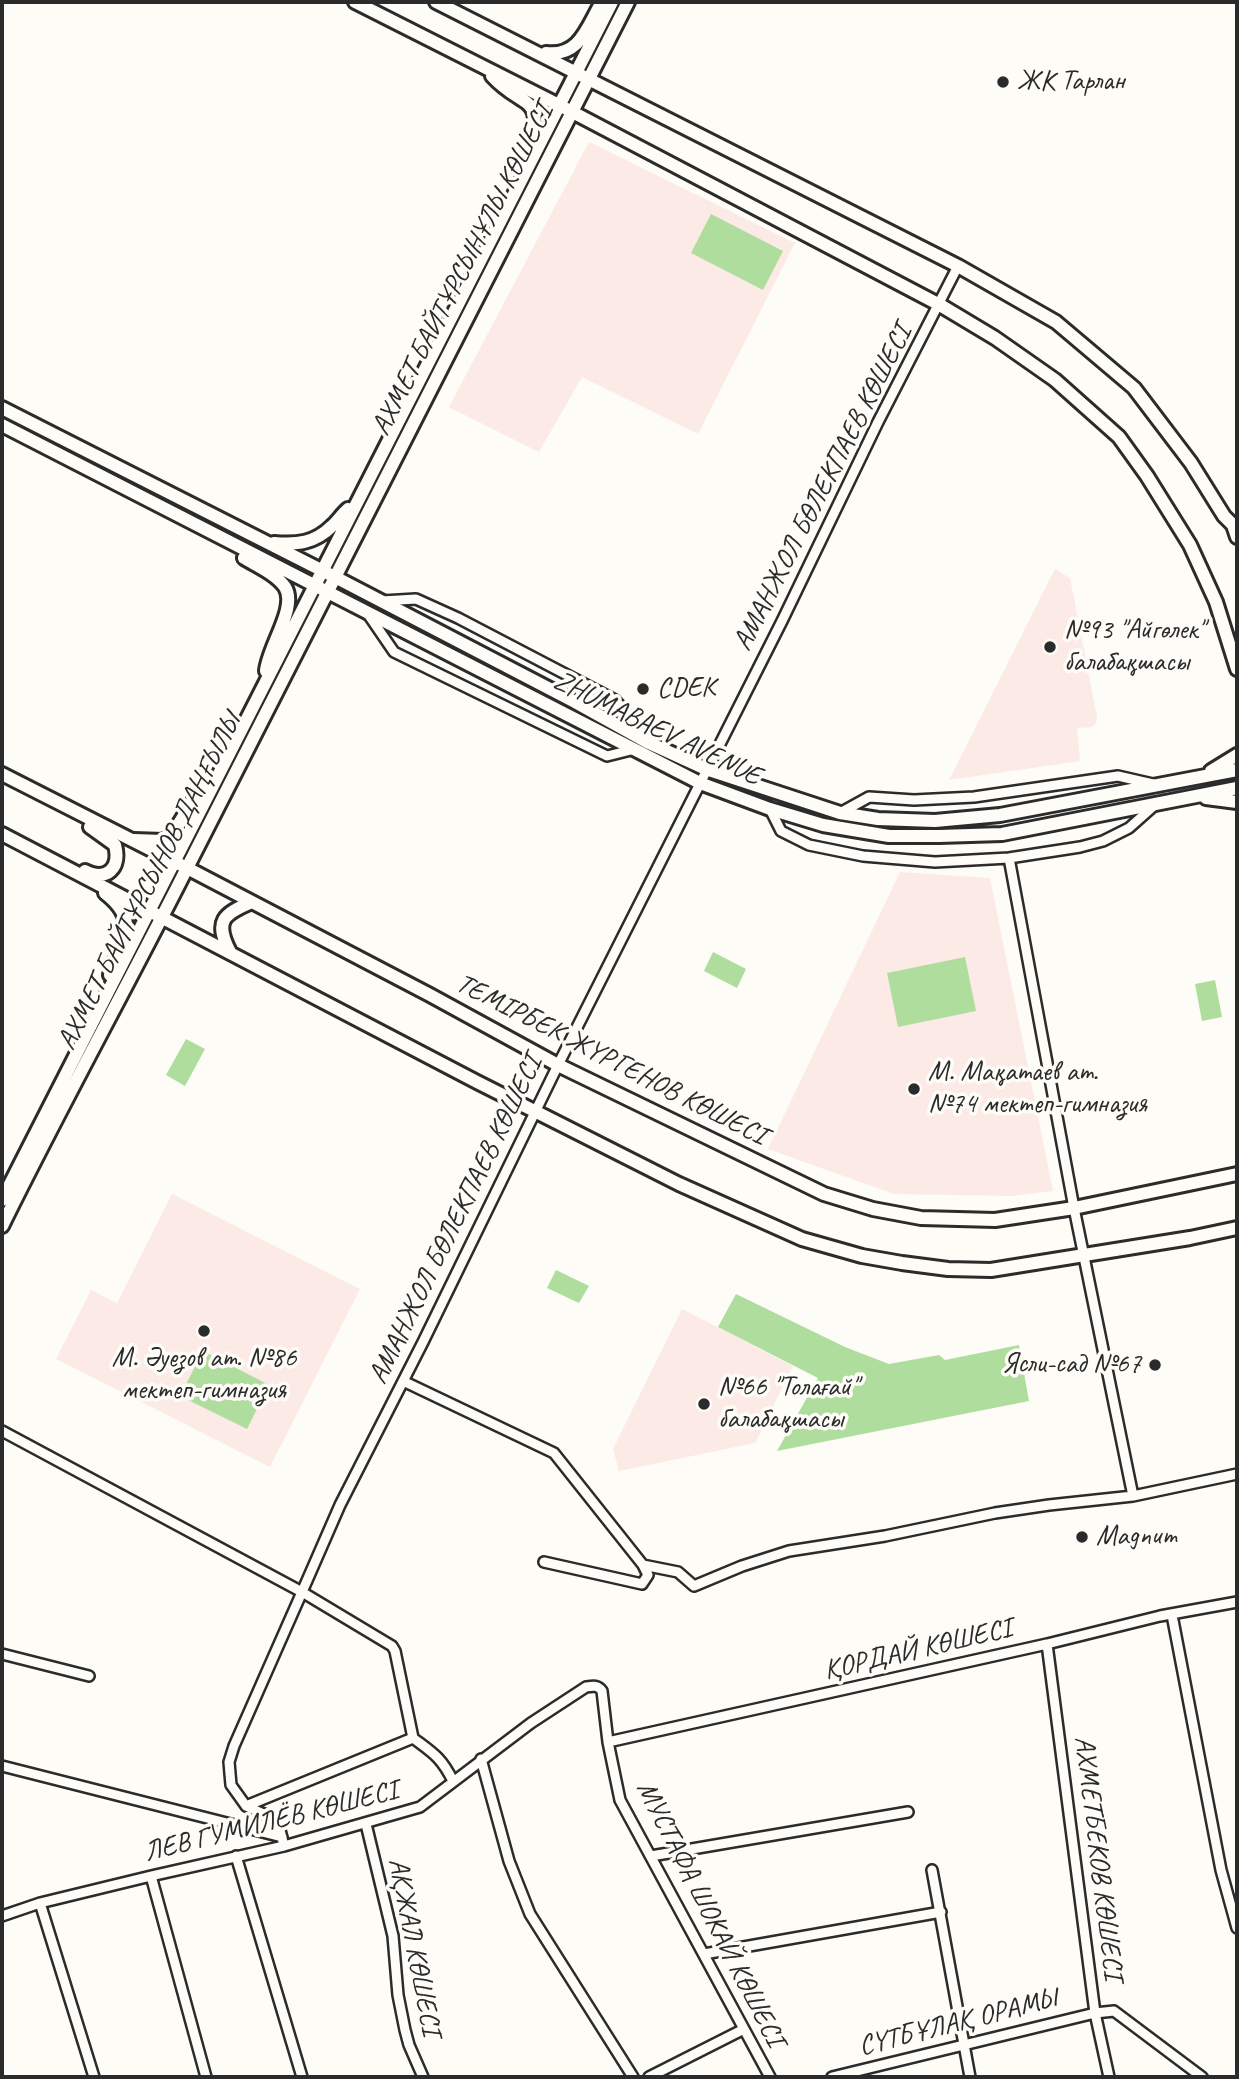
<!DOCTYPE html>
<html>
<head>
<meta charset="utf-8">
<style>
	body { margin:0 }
	#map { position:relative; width:1239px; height:2079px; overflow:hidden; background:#fdfcf7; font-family:Caveat,sans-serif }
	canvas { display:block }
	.frame { position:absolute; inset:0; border:4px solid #2b2b2b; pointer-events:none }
</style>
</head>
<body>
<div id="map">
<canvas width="1239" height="2079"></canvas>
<div class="frame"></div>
</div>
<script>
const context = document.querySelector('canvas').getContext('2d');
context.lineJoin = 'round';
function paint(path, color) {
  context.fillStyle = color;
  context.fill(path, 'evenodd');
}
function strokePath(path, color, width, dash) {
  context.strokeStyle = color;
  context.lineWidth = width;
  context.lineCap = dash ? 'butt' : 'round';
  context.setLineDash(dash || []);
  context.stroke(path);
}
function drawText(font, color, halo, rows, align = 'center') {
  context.font = font + ' Caveat,sans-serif';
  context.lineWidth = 7;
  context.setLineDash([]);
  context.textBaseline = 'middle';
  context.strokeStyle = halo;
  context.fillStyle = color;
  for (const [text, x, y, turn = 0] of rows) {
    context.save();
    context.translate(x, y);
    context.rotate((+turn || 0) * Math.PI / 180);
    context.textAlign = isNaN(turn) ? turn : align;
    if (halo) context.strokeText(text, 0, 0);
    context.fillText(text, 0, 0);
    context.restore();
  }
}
paint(new Path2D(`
	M589,142L795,243L698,434L582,377L539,452L449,407Z
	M1055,569L1070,578L1097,717L1096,723L1092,727L1077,728L1080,761L949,780Z
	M900,872L990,878L1053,1191L1012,1196L894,1194L768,1149Z
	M172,1194L360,1289L270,1467L56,1359L91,1290L117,1303Z
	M682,1309L793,1366L755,1443L619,1471L613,1449Z`), '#fceae6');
paint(new Path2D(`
	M711,214L783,251L763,290L691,253Z
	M713,952L746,969L737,988L704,971Z
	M965,957L976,1011L898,1027L887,973Z
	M1215,980L1222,1017L1202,1021L1195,984Z
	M186,1039L205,1049L185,1086L166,1075Z
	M556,1270L589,1286L579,1303L547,1288Z
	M736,1294L845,1347L889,1364L939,1355L945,1360L1019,1345L1029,1401L777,1451L818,1378L718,1327Z
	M203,1351L269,1385L247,1429L180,1396Z`), '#afdd9d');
const street = new Path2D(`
	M382,601L416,599L458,618L615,700L628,714L646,740
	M368,614L394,652L607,756L635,749
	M770,809L781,831L809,845L863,856L935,862L1009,858L1080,847L1103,841L1129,828L1156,804
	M840,813L869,797L914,800L974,797L1118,776L1153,784
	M1009,858L1074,1208L1133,1496
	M403,1381L554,1453L643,1565L648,1575L642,1584L544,1562
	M2,1431L302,1592L340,1505L423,1342L558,1065L782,621L878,422L958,266
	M643,1565L678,1572L694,1586L742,1566L789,1551L885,1536L995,1513L1049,1505L1133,1496L1237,1474
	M1172,1615L1221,1870L1237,1928
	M1047,1644L1095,2013L1109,2077
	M2,1654L89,1676
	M608,1742L1047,1644L1160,1616L1237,1602
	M481,1759L509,1861L530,1914L633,2077
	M2,1766L282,1837
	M246,1806L413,1738
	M366,1824L393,1936L398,1995L405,2030L409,2045L423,2077
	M284,1846L279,1826L266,1815L246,1806L231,1785L229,1762L234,1746L302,1592L392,1646L395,1651L413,1738C433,1753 441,1757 453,1781
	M236,1856L302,2077
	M651,1856L908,1812
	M932,1870L970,2077
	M151,1876L206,2077
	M40,1903L94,2077
	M2,1916L40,1903L151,1876L284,1846L420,1807L531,1723L586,1687C593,1686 598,1685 602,1691L608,1742L620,1800L770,2077
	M704,1954L941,1912
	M649,2077L744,2029
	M832,2077L1095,2013L1114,2011L1202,2077`);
const secondary = new Path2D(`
	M355,2L559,105L940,305L995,338L1055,380L1119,437L1147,476L1190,545L1216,602L1237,669
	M436,2L958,266L1056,322L1134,388L1191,463L1224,516L1233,525L1237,537
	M546,53C580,57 587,27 602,2
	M492,76C524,111 546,92 529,152
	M2,408L333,576L575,702L647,742L706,769L840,813L878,819L935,821L1000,815L1237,770
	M2,425L700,783L770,809L823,825L889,836H939L1002,834L1237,788
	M274,543C297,545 315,543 332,526C338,521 342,514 348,509
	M244,558C257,566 276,574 285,587C298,607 268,647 266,671
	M1211,771L1237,755
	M2,774L187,868L430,995L558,1065L824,1194L873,1209L921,1218L995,1220L1074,1208L1237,1174
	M1206,798L1237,802
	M2,834L477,1082L679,1184L802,1239L862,1256L902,1263L948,1269L991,1270L1190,1238L1237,1228
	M134,840L163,841L172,835L193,801L209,782
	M85,871C107,882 121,868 115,845L90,827
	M105,893C142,922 121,939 110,975
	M230,952C214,921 223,914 252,902
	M2,1200L612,2
	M2,1226C62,1104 128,985 189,864C335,576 480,288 628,2`);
strokePath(street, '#2b2b2b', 14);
strokePath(secondary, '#2b2b2b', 18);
strokePath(street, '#fdfcf7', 9);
strokePath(secondary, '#fdfcf7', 12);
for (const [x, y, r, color] of [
	[1003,82,7,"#2b2b2b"],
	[1050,647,7,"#2b2b2b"],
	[643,689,7,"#2b2b2b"],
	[914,1089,7,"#2b2b2b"],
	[204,1331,7,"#2b2b2b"],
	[1155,1365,7,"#2b2b2b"],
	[704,1404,7,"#2b2b2b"],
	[1082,1537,7,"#2b2b2b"]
]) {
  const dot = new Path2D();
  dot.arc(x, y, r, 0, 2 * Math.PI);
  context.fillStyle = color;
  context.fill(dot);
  strokePath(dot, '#fdfcf7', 2.5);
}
drawText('28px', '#2b2b2b', '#fdfcf7', [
	["ЖК Тарлан",1017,82],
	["№93 \"Айгөлек\"",1064,631],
	["балабақшасы",1064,663],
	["CDEK",657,689],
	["М. Мақатаев ат.",928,1073],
	["№74 мектеп-гимназия",928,1105],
	["М. Әуезов ат. №86",204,1359,"center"],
	["мектеп-гимназия",204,1391,"center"],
	["Ясли-сад №67",1141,1365,"right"],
	["№66 \"Толағай\"",718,1388],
	["балабақшасы",718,1420],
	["Magnum",1096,1537]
], 'left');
drawText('28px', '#2b2b2b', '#fdfcf7', [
	["АХМЕТ БАЙТҰРСЫНҰЛЫ КӨШЕСІ",463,270,-63],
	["АМАНЖОЛ БӨЛЕКПАЕВ КӨШЕСІ",823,488,-63],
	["ZHUMABAEV AVENUE",657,729,26],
	["АХМЕТ БАЙТҰРСЫНОВ ДАҢҒЫЛЫ",150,882,-63],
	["ТЕМІРБЕК ЖҮРГЕНОВ КӨШЕСІ",611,1060,27],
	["АМАНЖОЛ БӨЛЕКПАЕВ КӨШЕСІ",456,1220,-64],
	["ҚОРДАЙ КӨШЕСІ",918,1650,-13],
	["ЛЕВ ГУМИЛЁВ КӨШЕСІ",271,1822,-14],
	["АХМЕТБЕКОВ КӨШЕСІ",1098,1858,83],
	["МУСТАФА ШОКАЙ КӨШЕСІ",710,1914,63],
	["АҚЖАЛ КӨШЕСІ",414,1947,79],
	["CҮТБҰЛАҚ ОРАМЫ",958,2023,-14]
]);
</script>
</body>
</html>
